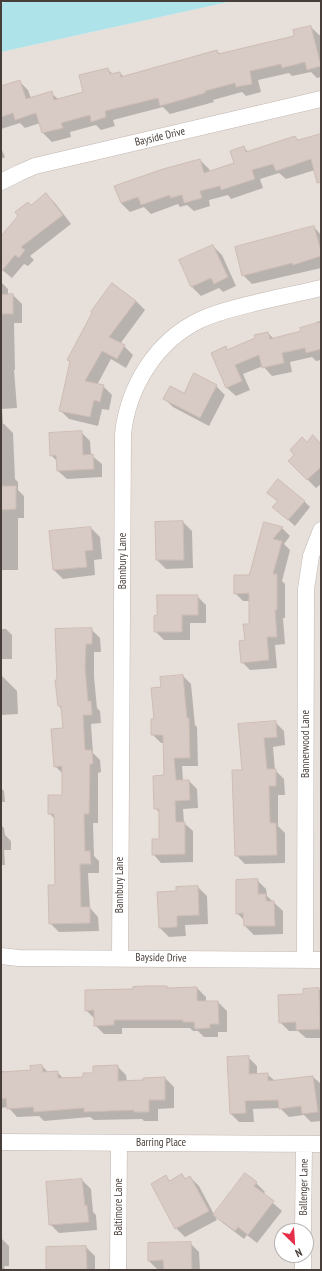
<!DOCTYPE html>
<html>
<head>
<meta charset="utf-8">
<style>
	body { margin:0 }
	#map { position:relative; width:322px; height:1271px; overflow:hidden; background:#f4efeb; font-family:"PT Sans Narrow",sans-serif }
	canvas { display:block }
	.frame { position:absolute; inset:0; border:2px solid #483e39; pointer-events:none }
	.north { position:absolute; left:274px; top:1223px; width:40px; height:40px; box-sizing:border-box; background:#fff; border:1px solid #b6b2b0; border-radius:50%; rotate:155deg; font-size:11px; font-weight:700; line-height:16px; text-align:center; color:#483e39 }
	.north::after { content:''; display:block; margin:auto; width:14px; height:18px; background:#e6304a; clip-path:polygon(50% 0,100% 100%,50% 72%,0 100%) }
</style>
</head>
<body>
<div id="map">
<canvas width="322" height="1271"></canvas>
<div class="frame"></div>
<div class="north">N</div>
</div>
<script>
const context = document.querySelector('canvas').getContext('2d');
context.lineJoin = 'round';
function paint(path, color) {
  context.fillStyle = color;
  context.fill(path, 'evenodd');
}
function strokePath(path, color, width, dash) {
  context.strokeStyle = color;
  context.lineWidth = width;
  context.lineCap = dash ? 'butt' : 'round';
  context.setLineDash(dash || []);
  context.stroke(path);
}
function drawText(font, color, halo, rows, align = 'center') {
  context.font = font + ' "PT Sans Narrow",sans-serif';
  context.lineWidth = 3;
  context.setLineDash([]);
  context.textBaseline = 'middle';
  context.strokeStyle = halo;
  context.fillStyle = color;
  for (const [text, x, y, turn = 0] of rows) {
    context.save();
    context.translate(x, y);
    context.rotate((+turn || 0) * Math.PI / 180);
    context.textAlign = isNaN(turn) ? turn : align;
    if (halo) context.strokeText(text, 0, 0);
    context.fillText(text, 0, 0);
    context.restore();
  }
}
paint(new Path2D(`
	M233,1H321V1270H1V52ZM282,1231H306V1255H282Z`), '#e7dfda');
paint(new Path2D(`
	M10,1H233L1,52V3Z`), '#aee3ea');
paint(new Path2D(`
	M311,27L319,35H321V77L317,78L311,72L292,76L289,73L258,80L261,92L246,96L242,92L213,100L214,102L170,114L163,107L113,120L115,126L101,130L96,125L70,132L71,137L52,142L43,133L40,123L25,128L20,123L1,129V90L19,81L28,90L31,98L51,93L58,99L85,92L107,69L113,74L120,73L124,77L217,51L220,54L296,37Z
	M321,135V177L315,170L286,179L279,173L260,179L263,188L231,199L228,195L209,200L210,206L194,211L187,205L180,207L178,204L151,214L144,207L130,212L121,203L200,160L209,169L210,172L235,164L244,147L248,152L295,137L299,141Z
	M1,148L5,157L1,159Z
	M46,194L55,203L71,224L30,256L34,260L28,266L24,264L12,278L1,269V237L31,206Z
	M314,227L321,235V268L252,284L243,275Z
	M213,246L222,255L236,286L223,292L219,288L201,296L192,287L181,261Z
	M1,282L8,289V295H13L22,304V323H14L15,370H14L17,408L2,409L3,424H4L13,433L15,479L18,482V490L24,496V518H18V570H1Z
	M112,284L136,301L145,310L120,344L124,346L133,355L126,368L111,359L97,385L103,386L112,395L109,410L102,409L98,426L69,419L60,410L71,362L68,360L94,313Z
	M321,321V360L316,361L312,357L290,362L292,372L272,376L263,366L243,374L250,390L236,396L227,388L225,348L228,351L268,333L274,339L302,332L317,324L316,322Z
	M216,386L225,395L209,426L173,407L164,398L184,395Z
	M81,432L90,441L91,455L102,464V477L67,479L58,471V462L51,455Z
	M307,443L321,445V484L316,488L289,461Z
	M269,493L304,501L310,507L295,526L274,507L278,502Z
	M183,522L192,531L193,568L166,569L157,560L156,523Z
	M264,523L282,528L290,536L284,544L290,550L282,581L285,584V618H283L285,644L275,645L277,668L250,670L242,662L250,625V601H243L235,593L250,576Z
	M91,528L100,537L102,559L94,560L95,575L63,579L54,570Z
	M197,596L206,605V623H190V640H164L155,631Z
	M1,629H6L12,635V659H1Z
	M91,629L100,638L101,652H94V677L97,708L100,711L101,723L91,724L93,753L100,760L101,772L98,773V823H93L94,856L99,861V873H88L90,908L98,917L99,931L59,932L50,923L56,886L55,819L49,813L63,796V774L55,766L64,729L62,710L59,706Z
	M1,675L17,691L18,714L1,715Z
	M183,676L191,684L195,725L197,727L198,766H182L183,781H189L197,789L198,808L183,809L184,823L193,831V862L161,863L153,854L160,840V813L155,808L165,776V743H161L152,734L162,688Z
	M275,722L284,731L285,745L273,747L275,770L284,779L285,795H278V826L285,833V863L245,864L236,855L243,771L239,725Z
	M1,788L4,791L5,802H1Z
	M1,825L4,828L5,835L11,841V850H4L5,865H1Z
	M257,880L266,889L267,896L283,911V934L254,935L245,926L244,920L237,913Z
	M198,887L207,896L208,924L185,925L186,936L169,937L160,928L177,892Z
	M197,988L206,997V1002H218L227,1011V1032H218V1037H204L198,1031H193L190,1028H122V1034H104L95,1025V1019L86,1010L168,989Z
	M318,989L321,991V1038H306L298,1031H289L280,1022L304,995Z
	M248,1057L257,1066V1075L267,1074L275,1081L313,1077L321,1084V1121L311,1122L304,1115L289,1117L280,1108L253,1109L254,1122H239L231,1114Z
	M42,1066L49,1073L57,1072L64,1079L84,1078L117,1066L126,1075L127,1082L165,1078L174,1087V1108L158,1109V1121H144L142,1119L94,1120L90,1117L44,1121L39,1116L17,1117L8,1107L1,1108V1071H4L6,1073L32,1071Z
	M182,1175L186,1179L190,1177L199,1186L217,1220L185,1237L176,1228L166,1177L171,1182Z
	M82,1180L91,1189L93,1212L96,1215L97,1230L59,1233L50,1224Z
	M256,1183L265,1192L263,1194L282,1211L257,1243L247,1235L244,1239L223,1223L215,1214Z
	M1,1238L9,1246V1266H4L5,1270H1Z
	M190,1243L199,1252L200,1270H158L149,1261Z
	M86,1247L95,1256V1270H47Z`), '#0003');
const building = new Path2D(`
	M311,26L321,66L307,70L305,62L282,68L281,64L250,71L252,84L236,87L235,83L205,91V93L160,106L158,98L105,111L106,117L91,122L90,115L61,123L63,128L42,133L36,113L15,120L13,113L1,117V86L20,80L26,99L52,91L54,100L83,92L79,75L108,68L110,74L120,72L121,77L217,50L218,54L294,36L293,30Z
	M321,134V182L317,183L311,159L276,171L273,164L252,170L255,179L221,190L220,186L200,191L202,198L184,203L182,195L170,198V195L141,205L138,197L121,203L114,186L163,169L200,159L204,173L234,163L230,151L244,146L246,152L295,136L297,140Z
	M46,193L63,215L21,247L25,250L19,258L15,255L1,272V236L18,216L15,212L28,202L31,205Z
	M314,226L321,251V256L293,265L292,263L242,276L235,247Z
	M213,245L228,277L214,284L211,278L191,287L179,260Z
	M112,283L136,301L109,337L125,345L117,359L102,351L85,381L104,385L100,402L94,400L90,417L59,411L70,361L67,360L92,313L91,312Z
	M13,294V314H1V295Z
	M321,322V349L306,353L305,348L282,353L284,363L262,368L259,355L235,365L242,381L226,388L211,353L226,346L227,350L255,338L254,335L268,332L270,339L301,331L300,328Z
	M194,373L217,385L200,418L163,399L170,386L184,393Z
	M82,431L83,455L93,454L94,469L57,471L56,455L50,456L49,433Z
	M313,435L321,444V467L307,480L288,461L294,455L290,450L302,437L307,442Z
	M278,479L305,501L288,520L272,507L278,501L267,493Z
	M1,486H16V509L1,510Z
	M183,521L184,560H156L155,522Z
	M264,522L283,527L273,539L282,541L273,574H277V610H275L277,637H267L269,660L241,663L239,641L245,640L243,624H249V593L234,594V575H249Z
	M91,527L93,550L85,551L87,567L53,570L49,531Z
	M157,595H198V615H182V632H154V616L157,615Z
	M92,628V644H86L85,667L88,701H91L92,715H83L85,750H92L93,764H90L89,814H84L85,851H90L91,864H80L81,907H90V923L49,924L48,885H55L54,814H48V795H62V766L54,767L51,729L63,728L61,706H58L55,680H57L55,629Z
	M183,675L187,718H189L190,758H174L176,780H189L190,800L175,801L176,822H185V854L152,855V839H159V809H154L153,776L164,775L163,735H151V719H154L151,688L161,687L160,677Z
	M276,721L277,737L264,738L267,769H276V786H269L270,823H276L277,855L235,856L232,770H242L238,724Z
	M258,879V894H266V901H274L275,926H244L243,913L236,914V880Z
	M198,886L199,915L177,916V927L159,928L157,892L176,891V887Z
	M147,986H167V988L197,987V1001H218L219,1024H210V1028L195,1029L194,1022H183V1020H114V1025L94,1026V1010L85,1011V990L133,989V987Z
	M319,988L320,1029L296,1030V1022L279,1023L278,995L303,994V989Z
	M249,1056V1074L268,1073V1081L313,1076L318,1112L302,1114L301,1106L279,1109L278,1100L245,1101L246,1113L230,1114L227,1057Z
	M42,1065L43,1072L58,1071V1078L83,1077V1073H93V1066L118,1065V1081L143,1080V1078L165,1077V1100H149V1112H134V1110L84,1112V1108L34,1112L33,1107L7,1109L6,1098L1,1099V1072L31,1070L30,1066Z
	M245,1173L257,1182L254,1186L274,1201L248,1235L238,1227L235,1231L213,1215Z
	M182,1174L185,1179L190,1176L209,1211L175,1229L151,1184L166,1175L169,1181Z
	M82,1179L85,1206L87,1205L89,1222L49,1225L46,1182Z
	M191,1242L192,1270H164L163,1260L148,1261V1243Z
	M86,1246L87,1270H46V1247Z`);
paint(building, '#d8cac4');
strokePath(building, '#cfbdb5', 1);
const street = new Path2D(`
	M1,182L19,173L35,166L321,99
	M1,956L19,958L321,960
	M120,958L123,434C128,387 156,341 200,320C219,311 239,307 259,302C279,297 300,293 321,288
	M305,959L306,589L311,556L321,530
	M1,1142L321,1144
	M303,1231L304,1144
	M118,1270L119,1143
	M303,1270V1255`);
strokePath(street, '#c2b7b1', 17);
strokePath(street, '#fff', 16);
drawText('11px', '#483e39', '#fff', [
	["Bayside Drive",160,137,-13],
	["Bannbury Lane",123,561,-90],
	["Bannerwood Lane",306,744,-90],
	["Bannbury Lane",120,885,-90],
	["Bayside Drive",161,958,1],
	["Barring Place",161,1143],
	["Ballenger Lane",304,1187,-89],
	["Baltimore Lane",119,1207,-90]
]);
</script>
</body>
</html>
